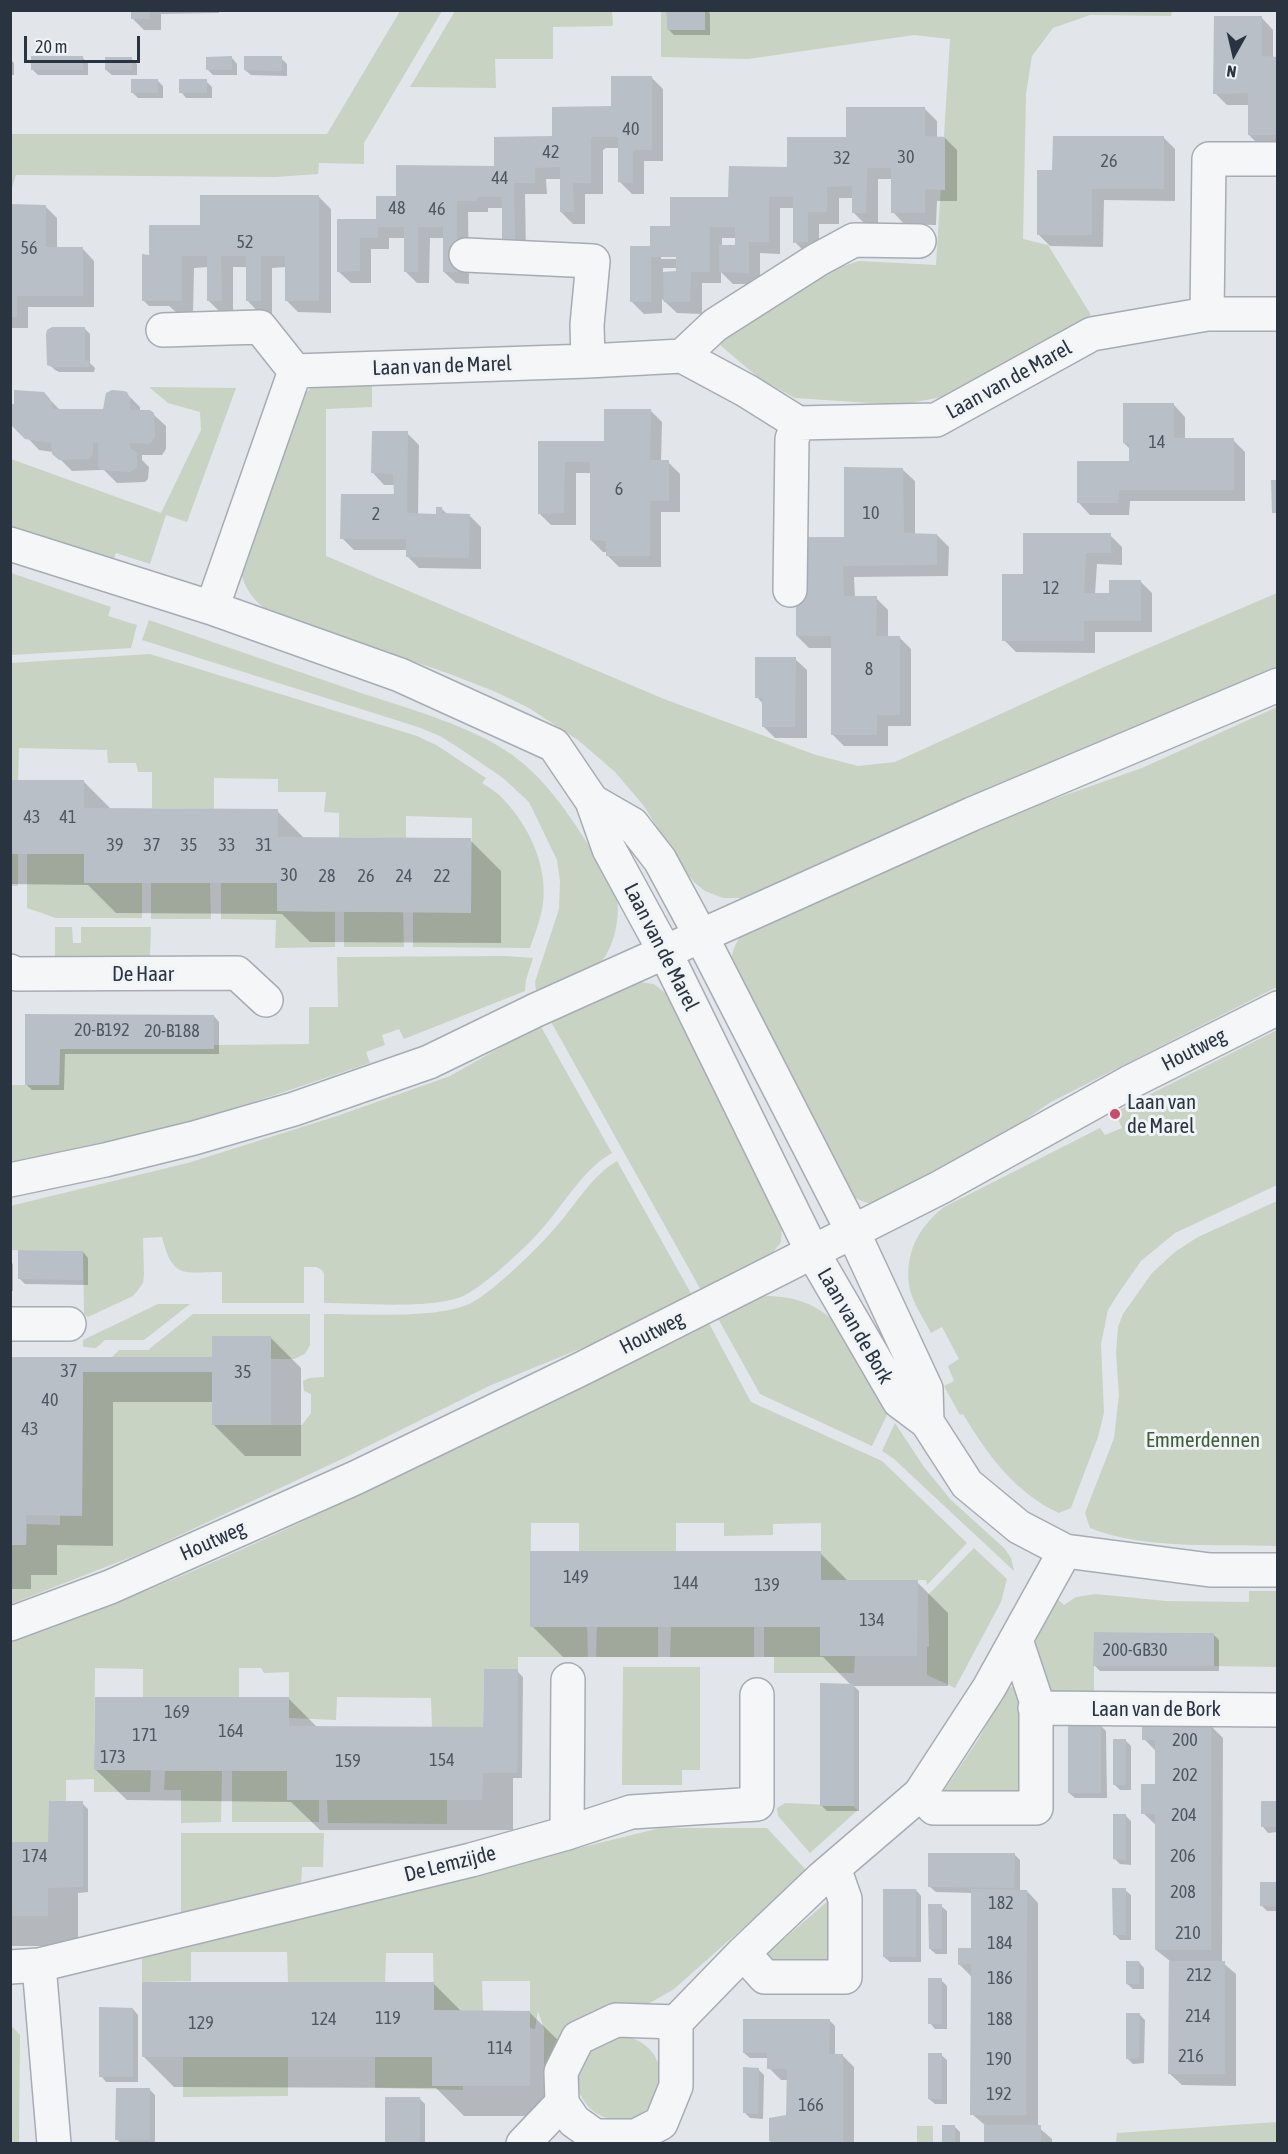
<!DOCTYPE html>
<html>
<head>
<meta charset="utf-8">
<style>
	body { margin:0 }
	#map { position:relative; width:1288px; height:2154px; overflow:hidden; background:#e2e5ea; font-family:"Asap Condensed",sans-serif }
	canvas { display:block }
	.frame { position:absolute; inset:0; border:12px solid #2a3441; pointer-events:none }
	.north { position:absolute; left:1204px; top:24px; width:60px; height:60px; -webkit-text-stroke:4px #f1f4f7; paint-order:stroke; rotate:188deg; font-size:16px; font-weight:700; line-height:24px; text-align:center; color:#2a3441 }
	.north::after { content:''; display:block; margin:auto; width:21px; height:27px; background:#2a3441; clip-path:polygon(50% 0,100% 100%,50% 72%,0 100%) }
	.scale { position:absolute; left:24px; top:36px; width:116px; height:27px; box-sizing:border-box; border:3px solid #2a3441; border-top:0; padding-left:8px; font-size:18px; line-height:21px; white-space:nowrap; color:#2a3441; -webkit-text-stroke:4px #f1f4f7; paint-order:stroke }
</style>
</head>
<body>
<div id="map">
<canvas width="1288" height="2154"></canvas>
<div class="frame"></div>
<div class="north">N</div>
<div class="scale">20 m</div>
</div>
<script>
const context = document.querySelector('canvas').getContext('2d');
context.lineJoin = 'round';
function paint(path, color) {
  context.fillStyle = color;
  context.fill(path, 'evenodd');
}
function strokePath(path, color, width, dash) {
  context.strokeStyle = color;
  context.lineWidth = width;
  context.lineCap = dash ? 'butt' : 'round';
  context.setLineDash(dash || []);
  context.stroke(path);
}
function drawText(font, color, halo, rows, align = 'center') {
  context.font = font + ' "Asap Condensed",sans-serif';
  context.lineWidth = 6;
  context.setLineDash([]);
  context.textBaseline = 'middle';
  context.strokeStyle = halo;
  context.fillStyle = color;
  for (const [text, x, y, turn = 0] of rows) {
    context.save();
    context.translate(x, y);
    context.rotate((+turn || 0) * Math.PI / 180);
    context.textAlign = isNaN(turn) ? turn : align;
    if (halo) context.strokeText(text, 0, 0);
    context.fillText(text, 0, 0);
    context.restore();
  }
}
paint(new Path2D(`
	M661,10L666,11L667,30H705V10L1172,11L1171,16L1090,15L1053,28L1032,56L1026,94L1023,239L1048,245L1091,315L942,397L899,405L795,398L760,379L720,345L719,337L831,270L859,261L936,265L950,39L914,35L748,59L661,57Z
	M400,11H442L364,143V164L319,163L318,174L276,177L16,175L11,191V134H327Z
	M455,11H612L613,25L611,26L553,27V59H495L496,88L410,87Z
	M372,379V407L326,409V556L664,699L816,755L858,766L895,762L1097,670L1277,593V666L756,898H723L705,891L695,883L680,865L644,806L615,772L578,740L529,708L496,692L450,674L272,613C254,602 245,590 240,569L300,397L317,384Z
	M149,387L236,388L187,522L166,515L150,564L116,553L113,561L11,526V459L161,513L201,430L200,412L168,403Z
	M11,573L111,607L108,616L137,625L131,648L11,655Z
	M149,620C220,645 292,669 364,694C410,709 471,726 511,754C550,782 574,822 599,862C605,872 613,883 616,894C622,918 613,955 593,970C577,982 555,990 537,1000L535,982L559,909L560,881L557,860L529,802L503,778L462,750L440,736L418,727L142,640Z
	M150,654L417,736L438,746L486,778L482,783C490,788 498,793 504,800C529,826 548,867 543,903C541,919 535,933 530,948L413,947V912H471L472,818L406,816V838L339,837V813L324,812L326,792H278V779L214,778V809L152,808V772H138L136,763H108L107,750L19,748L18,780H11V663Z
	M1277,707V987L1051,1102L961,1163L878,1204C863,1203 855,1199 844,1189L731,961C733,948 737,940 745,930L1012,814L1142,768Z
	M11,854H18V886H11Z
	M27,854H84L142,883V918H56L27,908Z
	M151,883H210L211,919H151Z
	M221,883H277V911L335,912V947L275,948L276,920L221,919Z
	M344,912H403L404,947H344Z
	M55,927H72L73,943H81V927H151L150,956H55Z
	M506,956L533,958L526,980L525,991L404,1039L399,1029L382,1035L385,1045L366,1052L370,1063L218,1114L11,1166L10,1085H59L60,1049H214V1045L309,1044V1007H338L337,957Z
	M633,981L654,984L668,995L782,1222L781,1242L769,1257L702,1292L550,1020Z
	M540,1025L612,1153C585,1168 567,1199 547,1223C532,1242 487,1284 465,1295C435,1310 360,1303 324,1303V1274L322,1270L316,1267H304V1303H222V1272C183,1272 173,1280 162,1237L143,1238L144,1274L143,1283L138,1290L133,1296L88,1317L84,1314L83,1251L11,1250L10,1206L188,1163L337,1116L450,1076Z
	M1277,1030V1185L1175,1233L1141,1261L1118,1294L1108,1310L1101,1344L1104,1413L1098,1437L1071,1508L1059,1513C1015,1493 987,1454 963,1414L960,1415L944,1386L954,1381L948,1366L959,1359L942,1327L931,1333C924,1319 914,1305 910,1290C903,1256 918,1227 944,1207L1100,1128L1105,1135L1122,1128L1115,1112Z
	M617,1161L693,1297L641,1324L489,1386L344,1458L144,1552L11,1604V1545H26L27,1524L60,1525V1515H82L83,1372H212V1425H302L311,1413V1394L304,1391L303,1381L309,1378L324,1377V1314C363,1314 436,1319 469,1304C491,1294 539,1247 555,1228C575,1206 591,1176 617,1161Z
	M1277,1201V1546C1219,1544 1144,1550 1090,1528L1085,1513L1114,1438L1119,1395L1116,1353L1118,1327L1123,1314L1152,1273L1176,1251L1198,1237Z
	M769,1296C796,1297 816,1304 835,1322L888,1413L872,1446L760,1394L715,1313L748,1298Z
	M158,1304H190L144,1340H105L96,1348L83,1347V1340Z
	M193,1314H310V1345L305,1354L294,1359H271V1336H213L212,1357H112L119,1350H148Z
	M706,1318L751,1402L882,1461L967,1543L927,1585L926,1580H821V1523L773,1524V1535L724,1536V1523H676V1551H579V1523H531L530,1626H587L588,1657H518V1669H484L483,1727H432L431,1698L337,1697L336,1720L289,1718V1672L264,1673L261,1668H239V1697H143V1669L95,1668L94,1770H151L150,1792H94V1779L66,1780V1802H49V1888L11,1842L10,1643C252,1558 478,1435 706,1318Z
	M895,1423L924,1467L951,1500L1004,1548L1011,1558L1014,1571L894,1459L882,1451Z
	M974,1548L1007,1579L1001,1602L955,1688L927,1675V1647H929L928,1595Z
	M1249,1591H1277V1667L1214,1666L1213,1633L1094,1632V1692L1052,1693L1047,1688L1035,1645C1036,1628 1048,1613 1056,1598L1064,1605L1076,1597L1096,1594L1166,1601L1249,1602Z
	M597,1626H658V1657H596Z
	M671,1626H754V1657H670Z
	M764,1626L820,1627V1655H855L854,1673H774V1657H764Z
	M623,1667H700V1770H682V1785H622Z
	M1012,1687L1020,1690L1022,1792H943L978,1740L1007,1688Z
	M165,1771H222L221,1822L181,1823V1790H164Z
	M232,1771H287L319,1800V1822H232Z
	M327,1800H447V1824L328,1823Z
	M785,1803L853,1806L858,1810L810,1853L778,1816L777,1808Z
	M660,1828H767L805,1869V1873L674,1989L648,2004L598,2011L580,2019L548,2086H544V2029L538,2011L535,2029L530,2028V1981H482L483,2011L434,2010L433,1953H386L385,1982H288L287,1952H191V1981L142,1982V1956Z
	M181,1833H324L323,1867H302L301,1885L181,1914Z
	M830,1899L831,1965L768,1962V1953Z
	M10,2024L20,2035L19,2143H11Z
	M577 2078a42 42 0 1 1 84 0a42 42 0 1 1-84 0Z
	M183,2057H288V2096L183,2097Z
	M375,2057H432V2086H463V2090L375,2088Z
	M1277,2122V2143H1116L1117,2133Z
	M917,2126H933V2143H917Z`), '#c8d3c3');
paint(new Path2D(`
	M133,10H219V13L161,14V30H144L132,18Z
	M668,10H707L710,14V35H674L668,29Z
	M1262,18L1273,30V58H1278V146L1261,147L1249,135V105H1227L1215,93Z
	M83,58L88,63V75H38L32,69Z
	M131,58L137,64V75H112L106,70Z
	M232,58L237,64V75H213L208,70Z
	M281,58L287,64V76L251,75L245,70Z
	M10,59L14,63V75H10Z
	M652,78L663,89V161H644V194H632L620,182V148H606L603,150V194H585V224H573L561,212V179H546L547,194H525L526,254H515L503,208H488V212H468L469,284L456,283L444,272V238H430L429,283H417L405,271V238H389V249H371V283H351L339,272V221L378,220L398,197L495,167L613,108Z
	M157,80L163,86V98H138L132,92Z
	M206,81L212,87V98H186L181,92Z
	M925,109L937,121V138H945L957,150V201H937L936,225L904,224L893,212V179H878V224H865L853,212L854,198H839V224H819V253L807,254L795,242V208H780V254L760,253V284H733L721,272V283H702V314L677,313L662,299V313L644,314L632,302L651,247L671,227L847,138ZM722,238H736V247H722ZM661,255L684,256V259H661ZM663,268H678V273H663Z
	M1163,137L1175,149V201L1104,200L1103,247L1050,246L1038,234L1054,171Z
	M319,197L331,209V313L298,312L286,300V267L272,268V313H259L248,301V267H233V312H220L208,300V267L194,268L193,313L176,312L169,306H149L143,300L150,256L201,227Z
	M10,206H45L57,218V249H83L94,261V307H28V328H10Z
	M85,329L90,334V363L95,368L94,372H59L55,370L49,364Z
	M43,393L60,410H105L128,395L140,407V411L153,414L166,426V449L162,455H142V460L149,467L148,479L145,482L117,483L102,468L101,470L72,471L53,452L39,450L10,419V405H15Z
	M1174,405L1185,417V440H1233L1245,452V501H1130L1129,515H1090L1079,503L1130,462V449L1124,443Z
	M650,410L662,422L661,462H668L680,474V512H661V567H619L608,556V552H603L591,540L592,473H576V525H551L539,513V443L605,442Z
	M407,433L419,445L418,515H438L442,509L448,515H469L481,527V569L419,568L407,556V550H354L342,538L395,496V485H384L373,473Z
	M903,470L915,481V535H937L949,547L948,576L854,577L855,598H876L888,610V637H899L911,649V726H888V746H844L832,734L833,648H809L797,636L845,539Z
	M1110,535L1122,547V565L1097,564L1095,594H1111L1140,581L1152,593V632H1095V653L1016,652L1004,640L1024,576Z
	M795,659L807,670V738H775L763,726V704L757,697Z
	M10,781L84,782L112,810L277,811L305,839L470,840L501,871V943L310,942L282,914L116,913L88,885L10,884Z
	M27,1016H214L219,1022V1054H65L64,1090H32L27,1085Z
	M83,1252L88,1258V1285L25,1284L20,1279Z
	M10,1261L13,1264V1291H10Z
	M270,1337L301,1368V1456H245L214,1425V1402H113V1546L57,1545V1575H31V1589H10V1358L214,1359Z
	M820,1553L849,1582H917L948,1613V1686H854L859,1691V1811H827L821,1805L851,1685L823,1657H563L532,1626Z
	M1213,1634L1219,1640V1671H1100L1095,1666Z
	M517,1671L523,1677L522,1778H513V1830H320L291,1802L127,1800L96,1770L289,1699L318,1728L482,1729Z
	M1101,1726L1106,1731L1107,1798H1075L1069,1793Z
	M1211,1726L1223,1738L1222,1962L1236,1974V2086L1182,2085L1170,2074V1961L1156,1950V1825L1143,1813L1156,1786V1751L1144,1739Z
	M1125,1740L1131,1746V1790H1120L1114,1784Z
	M82,1803L88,1809V1892L78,1893V1946H10V1844H47Z
	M1278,1803V1832L1268,1833L1263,1827Z
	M1125,1815L1131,1821V1865L1120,1864L1114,1858Z
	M1014,1854L1020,1860V1891H1027L1038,1903V2127L1052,2139V2144H986V2126L972,2114L971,1976L959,1964L972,1949L973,1893L936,1892L930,1887Z
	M1278,1884V1911H1267L1261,1905Z
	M916,1890L921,1896V1962H890L884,1957Z
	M1125,1890L1131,1895V1940H1120L1114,1934Z
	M941,1906L947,1911V1954H936L930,1949Z
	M1139,1962L1144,1968V1989H1133L1127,1984Z
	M941,1980L947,1986V2029H935L930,2023Z
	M433,1983L462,2012L530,2013L561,2043V2116H464L436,2088L174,2087L143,2056Z
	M133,2009L138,2015V2082H106L101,2076Z
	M1139,2014L1145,2020L1144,2063L1133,2064L1127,2058Z
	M829,2020L835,2026V2055H842L854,2067V2144H773L770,2140L788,2116V2080H781L769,2068V2058H750L744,2053Z
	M941,2055L947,2060V2104H935L929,2099Z
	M758,2069L764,2075L763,2119L750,2118L745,2113Z
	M150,2090L155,2095V2144H121L117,2139Z
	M420,2099L425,2104V2144H386Z
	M955,2127L960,2132V2144H943Z`), '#0003');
paint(new Path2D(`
	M131,10H150V19H131Z
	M666,10H705V30H667Z
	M1214,16H1262V56L1278,57V135H1248V93L1213,94Z
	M31,56H83V70H31Z
	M232,56V70H206V57Z
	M244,56H282V71L244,70Z
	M105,57H132V70H105Z
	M611,76H652V150H633V183L618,182V137H594L591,138V183H573L574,212H560V167L535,168V183H514L515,242H502V197H477V201H457V272H443V227H418V272H404V227H378V238H360V271L337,272V219H376V196H396V165L494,166V137L552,136V107L611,106Z
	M131,79H158V93H131Z
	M179,79H207V93H179Z
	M846,107H925V136L945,137V190L925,189V213H891V168H867L866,213H852V186L827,187V212H808V242L793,243V197H769V242H749V273L719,272V245H735V227H710V272H691L690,302H664L663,272L676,271V257H651V302H630V246H650V226H670V197H728L729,166L787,167V137H846Z
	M1053,136H1164V189H1092V235H1037V170H1052Z
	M200,195H319V301H285V256H261V301H246V256H221L222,301H207V256H182V301H142V254L149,255V225H200Z
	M10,204L46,205V247H83V296H17V317H10Z
	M52,327H85V360L90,362L89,367H52L47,365L46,334L47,330Z
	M14,390L44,392L50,399L53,409H103L106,393L112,390L124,391L127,392L130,398V410H150L154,413L155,437L150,444L130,443V448L137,453V467L130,472L101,470L98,466V443H93V454L89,459L59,460L52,454L51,443L25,439L12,426L10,404H14Z
	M1123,403H1174V438H1234V490H1119L1118,503H1077V461H1129V444L1123,443Z
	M604,409H651L650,460H669V501H650V556H606V541L590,540V462H565L564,513L538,514V441H604Z
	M372,431H408L407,513L436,514V507H442V513L470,514L469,558L406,557V539H340L341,494H394L393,474L371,473Z
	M844,467L903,468L904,533L937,534V565L843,566L844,596H877L876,636H900V715H877V735H831V636H796V596L803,537H844Z
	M1271,480H1278V513H1272Z
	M1023,533H1111V553H1086L1084,593H1109V580H1141V621H1084V641H1002V574H1023Z
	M755,657H796L795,727H762V698H755Z
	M10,780H84V808L278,809V837L471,838V913L277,911V883H84V854H10Z
	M25,1014L214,1015V1049H60L59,1085H25Z
	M18,1250L83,1251V1280L18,1279Z
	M212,1336H271V1425H212V1372H83L82,1516L26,1515V1545H10V1357H212Z
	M530,1551H821V1580H918L917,1656H820V1627H530Z
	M1094,1632L1214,1633V1666H1093Z
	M484,1669H518V1755L517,1773H483L482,1800H287V1771L94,1770L95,1697H289V1726L483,1727Z
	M820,1683L854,1684V1806H820Z
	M1068,1724H1101V1793H1068Z
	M1142,1724H1211V1950H1155V1814H1141V1784H1155V1740H1142Z
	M1113,1739H1126V1785H1113Z
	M49,1801H83V1887L48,1888V1916H10V1842H48Z
	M1261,1801H1278V1827H1261Z
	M1113,1814H1126V1860L1113,1859Z
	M928,1853H1015L1014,1888L928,1887Z
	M1260,1882H1278V1906H1260Z
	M1112,1888H1126V1935H1113Z
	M883,1889H916V1957H883Z
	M971,1889L1027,1890L1026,2115H970L971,1964L958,1965V1948H971Z
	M928,1904H942V1949H929Z
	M1126,1961H1139V1984H1126Z
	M1169,1961H1225V2074H1168Z
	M928,1978H942V2024H928Z
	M142,1982H434V2010L530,2011V2086H432V2057H142Z
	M99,2007L133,2008V2077H99Z
	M1126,2013H1140L1139,2058L1126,2059Z
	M743,2019H830L829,2054H843V2144H781L769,2141V2118L786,2115L787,2069H767V2053H743Z
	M928,2053H942V2099H928Z
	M743,2067L759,2068L758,2114L743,2113Z
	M116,2088H150V2140H115Z
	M385,2097H420V2144H385Z
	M942,2125H955V2144H942Z
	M984,2125H1041V2144H984Z`), '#b9bfc6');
const minor = new Path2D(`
	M466,255L593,261L587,325L588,361
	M1207,314L1209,159H1278
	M163,330L260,327L295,371L588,361L682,356L747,391L798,423L936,420L1092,334L1207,314H1278
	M682,356L715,325L817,260L854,240L919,241
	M10,544L212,608L400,675L554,745L592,801
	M790,590L792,439L798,423
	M212,608L295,371
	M10,971L16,974L237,973L266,1000
	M10,1180L105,1160L194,1138L294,1109L429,1062L536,1010L972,814L1278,685
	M10,1324H69
	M927,1422L926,1389L853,1232L701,936L660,860L632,824L592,801L609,849L665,952L813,1253L899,1401L927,1422L967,1484L1019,1527L1065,1551L1210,1570H1278
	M10,1624L110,1587L355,1478L583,1368L941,1187L1132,1081L1278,1008
	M1035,1708L1278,1710
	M920,1794L934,1808H1036V1700L1016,1640
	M567,1833L568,1680
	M743,1953L765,1977H845V1899L834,1868
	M39,1965L54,2144
	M10,1967L39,1965L471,1860L567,1833L631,1812L757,1804V1695
	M562,2103L574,2121L595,2136H636L661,2123L676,2086V2022
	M523,2144L562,2103L561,2072L578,2038L616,2020L676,2022L743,1953L822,1878L920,1794L989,1688L1065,1551`);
strokePath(minor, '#a7acb4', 36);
strokePath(minor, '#f4f6f8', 33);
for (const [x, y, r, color] of [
	[1115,1114,6,"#ca4b67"]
]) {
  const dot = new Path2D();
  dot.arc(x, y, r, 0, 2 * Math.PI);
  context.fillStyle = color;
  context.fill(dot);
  strokePath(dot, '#f1f4f7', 2);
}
drawText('18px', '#4e5762', null, [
	["40",631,129],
	["42",551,152],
	["30",906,157],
	["32",842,158],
	["26",1109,161],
	["44",500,178],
	["48",397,208],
	["46",437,209],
	["52",245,242],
	["56",29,248],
	["14",1157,442],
	["6",619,489],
	["10",871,513],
	["2",376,514],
	["12",1051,588],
	["8",869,669],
	["43",32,817],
	["41",68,817],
	["39",115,845],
	["37",152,845],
	["35",189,845],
	["33",227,845],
	["31",264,845],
	["30",289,875],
	["28",327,876],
	["26",366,876],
	["24",404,876],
	["22",442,876],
	["20-B192",102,1030],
	["20-B188",172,1031],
	["37",69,1371],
	["35",243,1372],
	["40",50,1400],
	["43",30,1429],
	["149",576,1577],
	["144",686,1583],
	["139",767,1585],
	["134",872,1620],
	["200-GB30",1135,1650],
	["169",177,1712],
	["164",231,1731],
	["171",145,1735],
	["200",1185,1740],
	["173",113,1757],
	["154",442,1760],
	["159",348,1761],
	["202",1185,1775],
	["204",1184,1815],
	["174",35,1856],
	["206",1183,1856],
	["208",1183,1892],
	["182",1001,1903],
	["210",1188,1933],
	["184",1000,1943],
	["212",1199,1975],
	["186",1000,1978],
	["214",1198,2016],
	["119",388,2018],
	["124",324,2019],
	["188",1000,2019],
	["129",201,2023],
	["114",500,2048],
	["216",1191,2056],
	["190",999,2059],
	["192",999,2094],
	["166",811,2105]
]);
drawText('21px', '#2a3441', '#f1f4f7', [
	["Laan van de Marel",442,366,-2],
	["Laan van de Marel",1009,380,-29],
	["Laan van de Marel",661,947,63],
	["De Haar",143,974],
	["Houtweg",1194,1050,-27],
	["Laan van de Bork",855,1326,60],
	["Houtweg",652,1333,-27],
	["Houtweg",213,1541,-24],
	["Laan van de Bork",1156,1709],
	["De Lemzijde",450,1864,-14]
]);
drawText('21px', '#2a3441', '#f1f4f7', [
	["Laan van",1127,1102],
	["de Marel",1127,1126]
], 'left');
drawText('21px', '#415c38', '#f1f4f7', [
	["Emmerdennen",1203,1440]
]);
</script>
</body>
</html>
